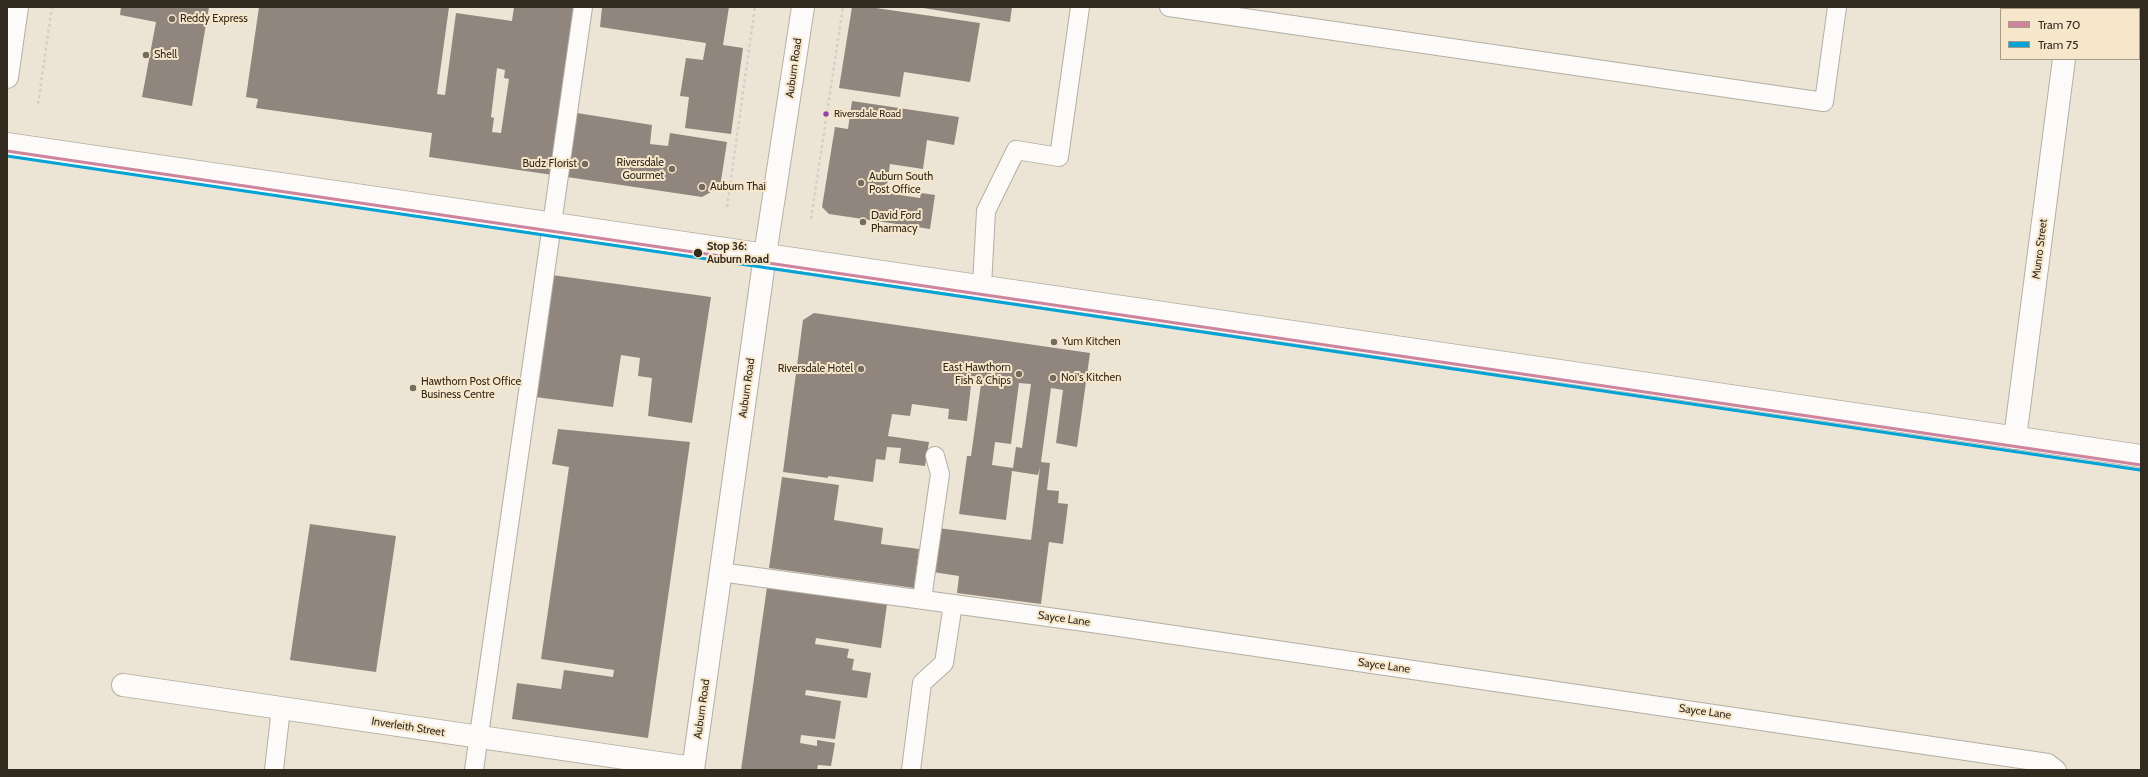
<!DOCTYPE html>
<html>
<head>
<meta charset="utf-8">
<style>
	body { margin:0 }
	#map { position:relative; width:2148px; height:777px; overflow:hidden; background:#ece4d4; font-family:Cabin,sans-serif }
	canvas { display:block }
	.frame { position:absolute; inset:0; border:8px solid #312a1f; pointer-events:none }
	.legend { position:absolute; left:2000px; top:8px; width:140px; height:52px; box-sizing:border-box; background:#f7e7ca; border:1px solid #a89b86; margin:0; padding:5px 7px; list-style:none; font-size:12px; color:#312a1f }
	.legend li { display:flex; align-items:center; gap:8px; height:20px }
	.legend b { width:20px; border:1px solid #a89b86 }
</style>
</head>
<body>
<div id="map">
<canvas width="2148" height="777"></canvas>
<div class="frame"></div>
<ul class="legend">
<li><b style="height:5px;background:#ce849c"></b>Tram 70</li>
<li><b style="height:5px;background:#02a3d6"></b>Tram 75</li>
</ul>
</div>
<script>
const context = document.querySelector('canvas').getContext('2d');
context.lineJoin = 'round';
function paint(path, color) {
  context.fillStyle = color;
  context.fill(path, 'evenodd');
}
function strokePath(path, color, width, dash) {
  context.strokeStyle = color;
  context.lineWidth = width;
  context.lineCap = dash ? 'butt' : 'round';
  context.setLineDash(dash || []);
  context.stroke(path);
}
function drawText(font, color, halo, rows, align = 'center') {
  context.font = font + ' Cabin,sans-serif';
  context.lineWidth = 4;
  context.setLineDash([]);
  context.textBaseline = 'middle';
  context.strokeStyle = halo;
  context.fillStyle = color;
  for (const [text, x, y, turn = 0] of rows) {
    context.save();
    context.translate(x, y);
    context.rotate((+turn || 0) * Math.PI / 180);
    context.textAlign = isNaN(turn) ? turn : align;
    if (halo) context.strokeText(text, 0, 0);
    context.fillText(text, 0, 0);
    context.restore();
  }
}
paint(new Path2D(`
	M121,7H209L192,106L142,97L156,22L120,15Z
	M259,7H449L437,94L445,95L456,13L512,21L514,7H577L553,175L429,157L432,133L256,108L258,99L246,97ZM497,68L505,70L504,78L509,79L501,133L492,132L494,118L491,117Z
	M602,7H729L723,45L743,48L731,134L685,128L689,97L680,96L686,58L703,60L706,43L600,27Z
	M852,7H869L980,23L970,82L904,72L900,97L839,88Z
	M917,7H1012L1010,22Z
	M852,101L959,117L954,145L927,140L923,169L890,164L886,193L920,198L921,193L935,195L930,229L829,214L822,207L835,127L848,129Z
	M577,113L652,125L650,144L668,146L670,133L727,142L720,187L702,197L567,177Z
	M552,275L711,297L692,423L648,416L652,378L638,376L640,358L621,355L613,407L535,397Z
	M814,313L1090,353L1077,447L1056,443L1063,390L1051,388L1041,462L1050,463L1047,490L1059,491L1058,503L1068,504L1063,544L1049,542L1041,604L957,593L959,576L933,572L938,528L1031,540L1040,467L1038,475L1012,471L1006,520L959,514L967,456H971L982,377L972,376L967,421L948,419L949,409L912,404L910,416L892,414L888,436L929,442L925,466L899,463L901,448L887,447L885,460L876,459L873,482L828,476V478L783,472L803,320ZM1019,383L1031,384L1022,448L1016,447L1013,468L992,465L995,442L1011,444Z
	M558,429L690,442L648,738L512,719L517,683L561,689L564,670L613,677L614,670L541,659L569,467L552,464Z
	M782,477L839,485L834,520L883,528L881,544L919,549L914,588L769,568Z
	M310,524L396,536L376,672L290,660Z
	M767,587L887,604L881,648L816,638L815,644L849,649L847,658L854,659L852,670L871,673L867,698L806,690L805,695L841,701L835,739L801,735L800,743L817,746V740L835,743L831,766L818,765L817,770H741Z`), '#90867e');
const service = new Path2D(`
	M1169,7L1824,102L1837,7
	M982,286L986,211L1016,150L1059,157L1080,7
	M720,572L1099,624L2048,763L2057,770
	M922,599L940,474L935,456
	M274,770L281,708
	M474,770L583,7
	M911,770L922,683L944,663L953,604`);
const minor = new Path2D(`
	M2071,9V7
	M7,77L17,7
	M2015,438L2064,59
	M123,685L693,768`);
const secondary = new Path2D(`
	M693,770L765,255`);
const primary = new Path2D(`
	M7,144L2141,456
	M765,255L803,7`);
strokePath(service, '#b5afa2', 20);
strokePath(minor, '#b5afa2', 24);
strokePath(secondary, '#b5afa2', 24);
strokePath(primary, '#b5afa2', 24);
strokePath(new Path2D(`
	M38,104L52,7
	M727,207L755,7
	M811,219L843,7`), '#d2d0cb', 2.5, [3, 3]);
strokePath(service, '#fcfbf9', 18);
strokePath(minor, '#fcfbf9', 22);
strokePath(secondary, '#fcfbf9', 22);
strokePath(primary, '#fcfbf9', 22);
strokePath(new Path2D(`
	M7,151L2141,465`), '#ce849c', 3);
strokePath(new Path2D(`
	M7,156L2140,470`), '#02a3d6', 3);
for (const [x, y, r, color] of [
	[172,19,4,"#726b5e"],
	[146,55,4,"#726b5e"],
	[826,114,3.5,"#8e44ad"],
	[585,164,4,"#726b5e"],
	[672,169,4,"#726b5e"],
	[861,183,4,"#726b5e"],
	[702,187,4,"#726b5e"],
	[863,222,4,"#726b5e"],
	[698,253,5,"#312a1f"],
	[1054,342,4,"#726b5e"],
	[861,369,4,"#726b5e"],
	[1019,374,4,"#726b5e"],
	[1053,378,4,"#726b5e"],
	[413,388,4,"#726b5e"]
]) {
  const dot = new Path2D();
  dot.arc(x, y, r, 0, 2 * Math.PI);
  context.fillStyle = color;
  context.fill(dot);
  strokePath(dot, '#f7e7ca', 1.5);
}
drawText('10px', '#312a1f', '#f7e7ca', [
	["Riversdale Road",834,114]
], 'left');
drawText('11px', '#312a1f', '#f7e7ca', [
	["Reddy Express",180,19],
	["Shell",154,55],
	["Riversdale",664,163,"right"],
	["Gourmet",664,176,"right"],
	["Budz Florist",577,164,"right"],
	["Auburn South",869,177],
	["Post Office",869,190],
	["Auburn Thai",710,187],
	["David Ford",871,216],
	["Pharmacy",871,229],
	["Yum Kitchen",1062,342],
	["East Hawthorn",1011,368,"right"],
	["Fish & Chips",1011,381,"right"],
	["Riversdale Hotel",853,369,"right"],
	["Noi's Kitchen",1061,378],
	["Hawthorn Post Office",421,382],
	["Business Centre",421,395]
], 'left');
drawText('11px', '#312a1f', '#f7e7ca', [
	["Auburn Road",794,68,-82],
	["Munro Street",2040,249,-83],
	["Auburn Road",747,388,-82],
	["Sayce Lane",1064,619,8],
	["Sayce Lane",1384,666,8],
	["Auburn Road",702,709,-82],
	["Sayce Lane",1705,712,8],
	["Inverleith Street",408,727,9]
]);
drawText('bold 11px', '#312a1f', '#f7e7ca', [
	["Stop 36:",707,247],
	["Auburn Road",707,260]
], 'left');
</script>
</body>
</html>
